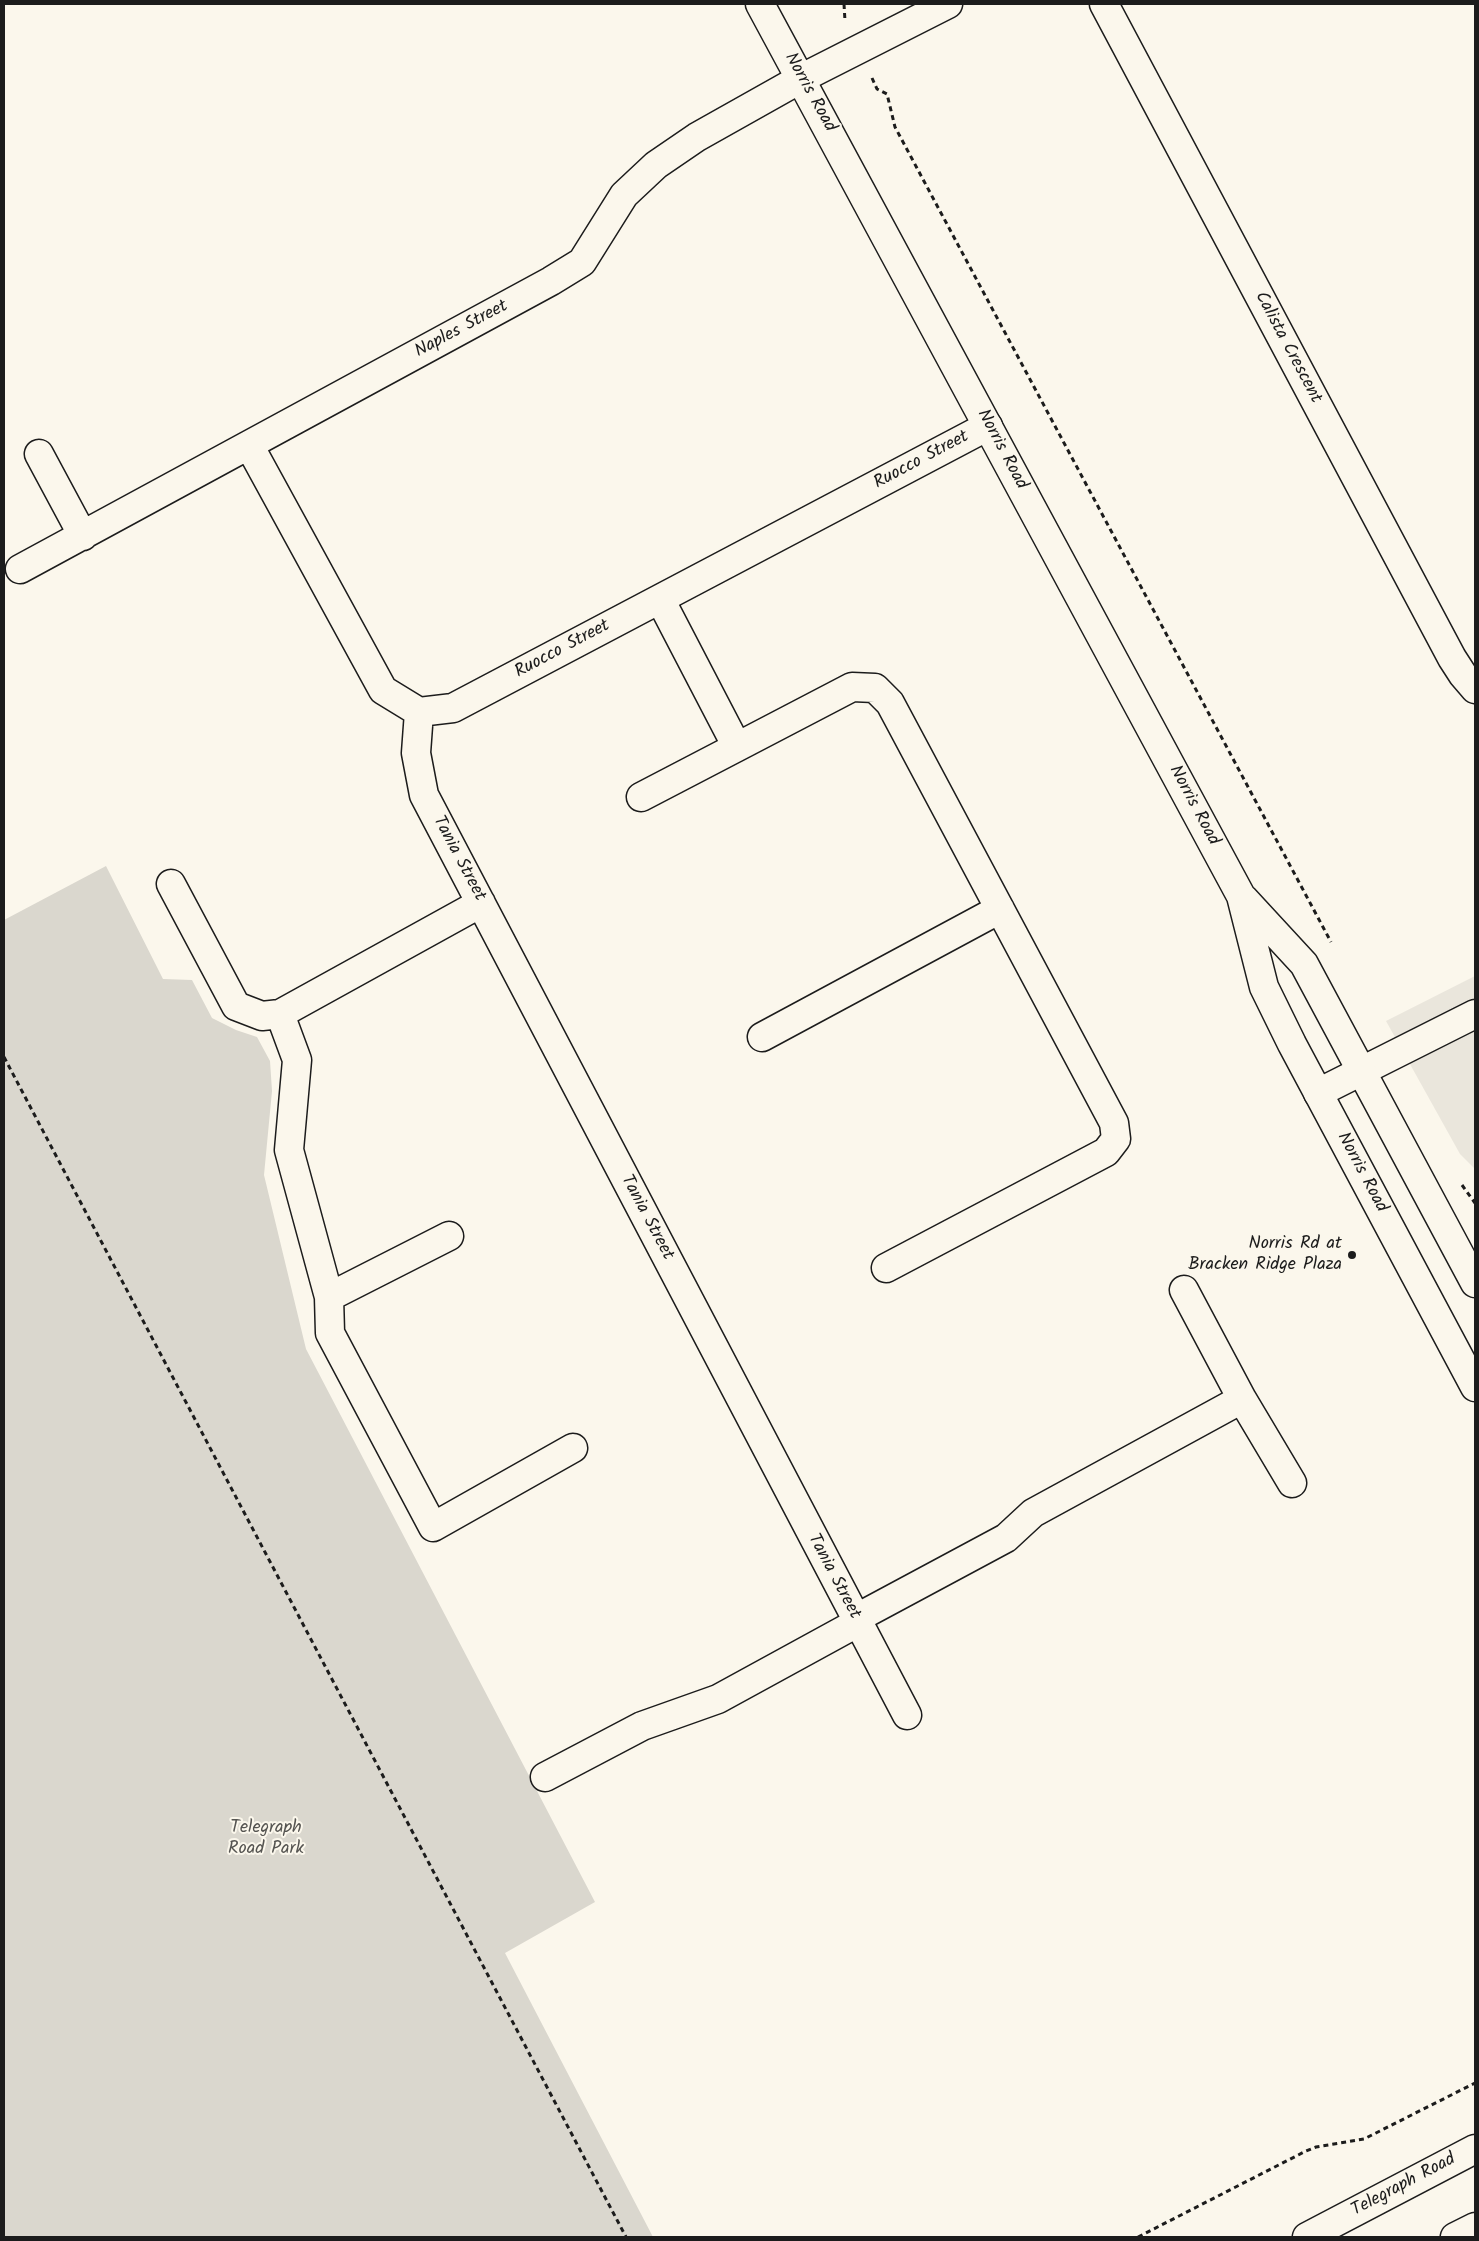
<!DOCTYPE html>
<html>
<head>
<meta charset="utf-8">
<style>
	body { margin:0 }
	#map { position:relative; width:1479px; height:2241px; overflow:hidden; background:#fbf7ec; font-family:Kalam,sans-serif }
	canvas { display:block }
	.frame { position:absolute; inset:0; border:5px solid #1c1c1c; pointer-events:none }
</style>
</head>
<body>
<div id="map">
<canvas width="1479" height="2241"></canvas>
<div class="frame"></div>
</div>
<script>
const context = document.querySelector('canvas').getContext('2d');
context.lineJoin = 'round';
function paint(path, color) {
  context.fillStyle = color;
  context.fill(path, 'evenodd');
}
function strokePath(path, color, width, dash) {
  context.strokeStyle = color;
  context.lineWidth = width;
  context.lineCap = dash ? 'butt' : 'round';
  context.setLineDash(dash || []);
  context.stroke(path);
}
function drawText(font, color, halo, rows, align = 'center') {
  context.font = font + ' Kalam,sans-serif';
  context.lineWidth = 4;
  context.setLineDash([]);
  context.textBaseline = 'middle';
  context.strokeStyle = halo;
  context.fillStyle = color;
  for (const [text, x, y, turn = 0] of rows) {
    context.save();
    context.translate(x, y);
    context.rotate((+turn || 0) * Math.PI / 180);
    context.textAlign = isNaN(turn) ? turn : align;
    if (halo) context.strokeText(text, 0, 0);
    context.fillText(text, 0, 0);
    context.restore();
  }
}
paint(new Path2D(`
	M1475,976V1169L1460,1154L1386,1021Z`), '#eae6dc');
paint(new Path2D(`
	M106,866L163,979L192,980L212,1018L236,1030L257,1037L270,1061L272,1091L264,1175L306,1349L595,1902L505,1953L653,2237H4V920Z`), '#dad7ce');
const minor = new Path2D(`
	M1104,4L1452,658L1463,675L1475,689
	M249,445L383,690L419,712L453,708L988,426
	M39,454L83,536
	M20,569L551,281L582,262L624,195L656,165L697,137L802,78L948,4
	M660,599L737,747L852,687L875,688L890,703L1114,1123L1116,1139L1106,1152L886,1268
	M419,712L416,753L424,795L907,1715
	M641,797L737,747
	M171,884L236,1006L262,1016L280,1014L481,903
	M280,1014L297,1060L289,1150L329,1297L330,1333L433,1527L573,1448
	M762,1037L1000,909
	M1318,1093L1475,1014
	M329,1297L449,1236
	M1242,1399L1292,1483
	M855,1619L1006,1538L1033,1513L1242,1399L1184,1290
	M545,1777L642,1726L718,1699L857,1623`);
const major = new Path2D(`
	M760,4L1241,896L1264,987L1292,1044L1475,1387
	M1244,899L1304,964L1475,1283
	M1307,2237L1475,2149
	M1455,2237L1475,2227`);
strokePath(minor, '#1c1c1c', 31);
strokePath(major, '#1c1c1c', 31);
strokePath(new Path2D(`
	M844,4L845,21
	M872,78L877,89L887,94L895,127L1331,942
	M4,1057L626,2237
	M1462,1185L1475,1203
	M1138,2237L1306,2151L1316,2147L1364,2139L1475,2083`), '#1c1c1c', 3, [5, 4]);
strokePath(minor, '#fbf7ec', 28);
strokePath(major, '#fbf7ec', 28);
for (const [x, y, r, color] of [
	[1352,1255,5,"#1c1c1c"]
]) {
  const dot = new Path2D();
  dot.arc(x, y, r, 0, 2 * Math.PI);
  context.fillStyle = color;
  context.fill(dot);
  strokePath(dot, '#fbf7ec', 2);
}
drawText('18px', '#1c1c1c', '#fbf7ec', [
	["Norris Road",809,93,61],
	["Naples Street",462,330,-28],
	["Calista Crescent",1287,348,62],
	["Norris Road",1001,450,62],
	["Ruocco Street",922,461,-28],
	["Ruocco Street",563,650,-28],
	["Norris Road",1193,806,62],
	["Tania Street",458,859,62],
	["Norris Road",1361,1173,62],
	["Tania Street",646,1218,62],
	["Tania Street",833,1577,62],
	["Telegraph Road",1404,2186,-28]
]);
drawText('18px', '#1c1c1c', '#fbf7ec', [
	["Norris Rd at",1342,1245],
	["Bracken Ridge Plaza",1342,1266]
], 'right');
drawText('18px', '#555451', '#fbf7ec', [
	["Telegraph",266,1829],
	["Road Park",266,1850]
]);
</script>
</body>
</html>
